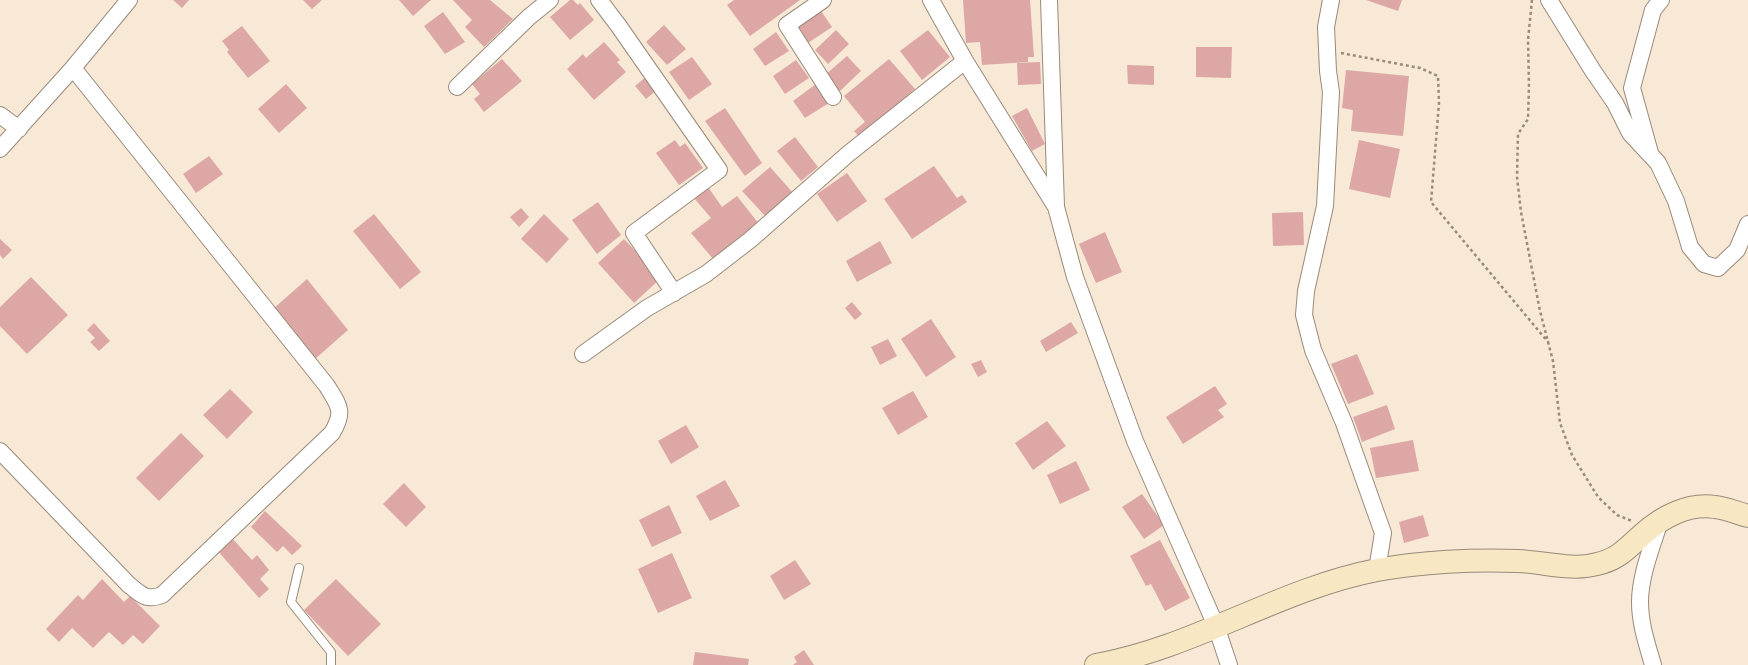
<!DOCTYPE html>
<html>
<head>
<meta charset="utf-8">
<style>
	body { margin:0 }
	canvas { display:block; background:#f7e9d6 }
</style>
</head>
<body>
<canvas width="1748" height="665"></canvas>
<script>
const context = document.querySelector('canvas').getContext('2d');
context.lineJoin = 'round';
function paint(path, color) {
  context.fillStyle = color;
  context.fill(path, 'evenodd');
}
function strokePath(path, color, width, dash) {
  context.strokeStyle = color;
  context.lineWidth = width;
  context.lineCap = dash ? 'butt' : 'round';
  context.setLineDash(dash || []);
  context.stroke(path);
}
paint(new Path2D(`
	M173,0H189L182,8Z
	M303,0H322L312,9Z
	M399,0H431L413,16Z
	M453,0H490L513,19L484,47L465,27L472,20Z
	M570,0H573L578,5L580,3L594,20L570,40L550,17Z
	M734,0H800L750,36L727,5Z
	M963,0H1030L1034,57H1028V62L982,65L980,42L966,43Z
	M1366,0H1402L1398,11Z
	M821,11L832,27L808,43L798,26Z
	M443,12L465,42L445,54L424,26Z
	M664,25L686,49L667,65L646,42Z
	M242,26L270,61L248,78L227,52L229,50L222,41Z
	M836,30L849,44L828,64L815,50Z
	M928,30L950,57L922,80L900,51Z
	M776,32L789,51L765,66L753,49Z
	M604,42L620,60L617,62L626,72L594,100L567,69L583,54L586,58Z
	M1196,47H1232L1231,78L1196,77Z
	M847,56L861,71L840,91L825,75Z
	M692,57L712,84L689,100L669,72Z
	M502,59L522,81L484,112L474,99L480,94L472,84Z
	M889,59L915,89L873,125L861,139L854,131L865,122L844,96Z
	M796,60L809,78L785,94L773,76Z
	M1040,62L1041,84L1018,85L1017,63Z
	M1127,65L1154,66V85L1128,84Z
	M1346,70L1409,76L1403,136L1351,131L1353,110L1342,108Z
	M647,76L658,89L646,99L635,86Z
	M286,84L307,108L279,133L258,109Z
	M816,84L829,103L805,118L793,101Z
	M725,108L762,163L745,176L705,121Z
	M1027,108L1045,144L1032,151L1012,116Z
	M795,137L818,167L801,181L777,151Z
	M675,140L680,147L685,143L703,168L679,185L656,153Z
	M1359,140L1400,149L1390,198L1349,189Z
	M209,156L223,174L196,193L183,174Z
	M934,166L957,198L962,195L967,202L912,239L884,199Z
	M770,167L794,194L767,218L742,191Z
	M847,173L867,201L837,222L817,194Z
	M708,187L722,207L737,196L759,224L714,260L691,233L711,218L694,198Z
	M598,202L621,235L597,254L572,220Z
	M521,208L529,217L519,227L510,217Z
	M1303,212L1304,245L1273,246L1272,213Z
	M374,214L421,272L400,289L353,231Z
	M544,214L569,239L547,263L521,239Z
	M1105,232L1122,272L1096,283L1079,244Z
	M0,239L12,250L3,259L0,255Z
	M624,239L661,278L634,303L598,263Z
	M880,241L892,263L857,282L846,261Z
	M31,277L68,315L27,354L0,326V307Z
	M307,279L348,330L315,359L273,309Z
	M852,302L862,314L855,320L845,308Z
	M931,319L956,357L926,377L901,339Z
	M1071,322L1078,333L1046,352L1040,341Z
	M94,323L110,341L99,351L90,342L95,338L87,330Z
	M888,339L897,356L880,365L871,347Z
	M1357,354L1374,394L1348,404L1331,364Z
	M981,360L987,372L978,377L971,364Z
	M1215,386L1227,404L1218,410L1224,417L1183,444L1166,417Z
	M230,389L253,412L227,439L203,415Z
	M913,391L928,417L898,435L882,408Z
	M1387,405L1395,429L1362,442L1353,417Z
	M1047,421L1066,446L1033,470L1015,443Z
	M686,425L699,447L671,464L658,441Z
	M181,433L204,456L159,501L136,478Z
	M1413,440L1419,471L1376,478L1370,448Z
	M1076,461L1090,490L1060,504L1047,475Z
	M725,480L740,506L710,521L696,496Z
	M404,483L426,507L406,527L383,504Z
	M1142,494L1164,525L1144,539L1122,507Z
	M669,505L682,533L652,547L639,520Z
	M265,511L302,546L292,555L283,546L277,552L251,527Z
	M1423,515L1429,536L1404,543L1399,522Z
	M231,537L252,560L257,555L269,570L260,579L269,589L259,598L217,550Z
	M1160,540L1190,598L1165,611L1151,584L1146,586L1130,556Z
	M672,553L692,598L658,613L638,569Z
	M795,560L811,584L784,600L770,576Z
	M102,579L124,602L130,596L160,626L143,644L133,635L123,645L109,632L93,648L72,628L59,642L46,629L78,595L83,600Z
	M336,579L381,624L348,656L304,610Z
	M804,650L814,665H793L797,662L794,657Z
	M695,652L749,659L748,665H693Z`), '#dda7a5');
const lane = new Path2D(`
	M299,568L291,602L331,652V665`);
const street = new Path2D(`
	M599,0L618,25L719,170L634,233L674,293
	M823,0L787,25L833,97
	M931,0L965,61L1056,207L1075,277L1135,441L1216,626L1229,665
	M1049,0L1056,206
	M1331,0L1326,27L1328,71L1331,92L1325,206L1306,291L1304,315L1313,350L1344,423L1383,533L1377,570
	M1549,0L1593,71L1615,103L1630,133L1658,163L1676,201L1690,247L1704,264L1718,268L1737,250L1748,224
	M457,87L529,17L550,0
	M0,115L19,129
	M0,149L73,68L129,0
	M1650,153L1632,88L1653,10L1661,0
	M583,354L647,308L706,274L750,240L848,154L965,61
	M0,451L129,585C141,595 147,601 162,595L332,433C345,411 339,406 327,386L73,68
	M1653,665C1647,644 1640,624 1640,602C1640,576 1652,546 1660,521`);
const secondary = new Path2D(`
	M1096,665C1194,648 1279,589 1377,570C1420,562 1475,559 1518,561C1544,562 1572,571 1597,564C1619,559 1627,548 1643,534C1662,517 1688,503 1715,507C1726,508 1737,513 1748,516`);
strokePath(lane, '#998a7a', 10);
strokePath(street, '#998a7a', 18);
strokePath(secondary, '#998a7a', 24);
strokePath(new Path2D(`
	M1532,0L1528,40L1529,86L1528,119L1518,134L1517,177L1521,212L1540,311L1553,361L1560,423L1572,455L1598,497L1617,515L1632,521
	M1341,53L1420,68L1438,76L1439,103L1431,202L1548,342`), '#998a7a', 2.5, [3, 3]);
strokePath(lane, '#fff', 8);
strokePath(street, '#fff', 16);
strokePath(secondary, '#f7e8c3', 22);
</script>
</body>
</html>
